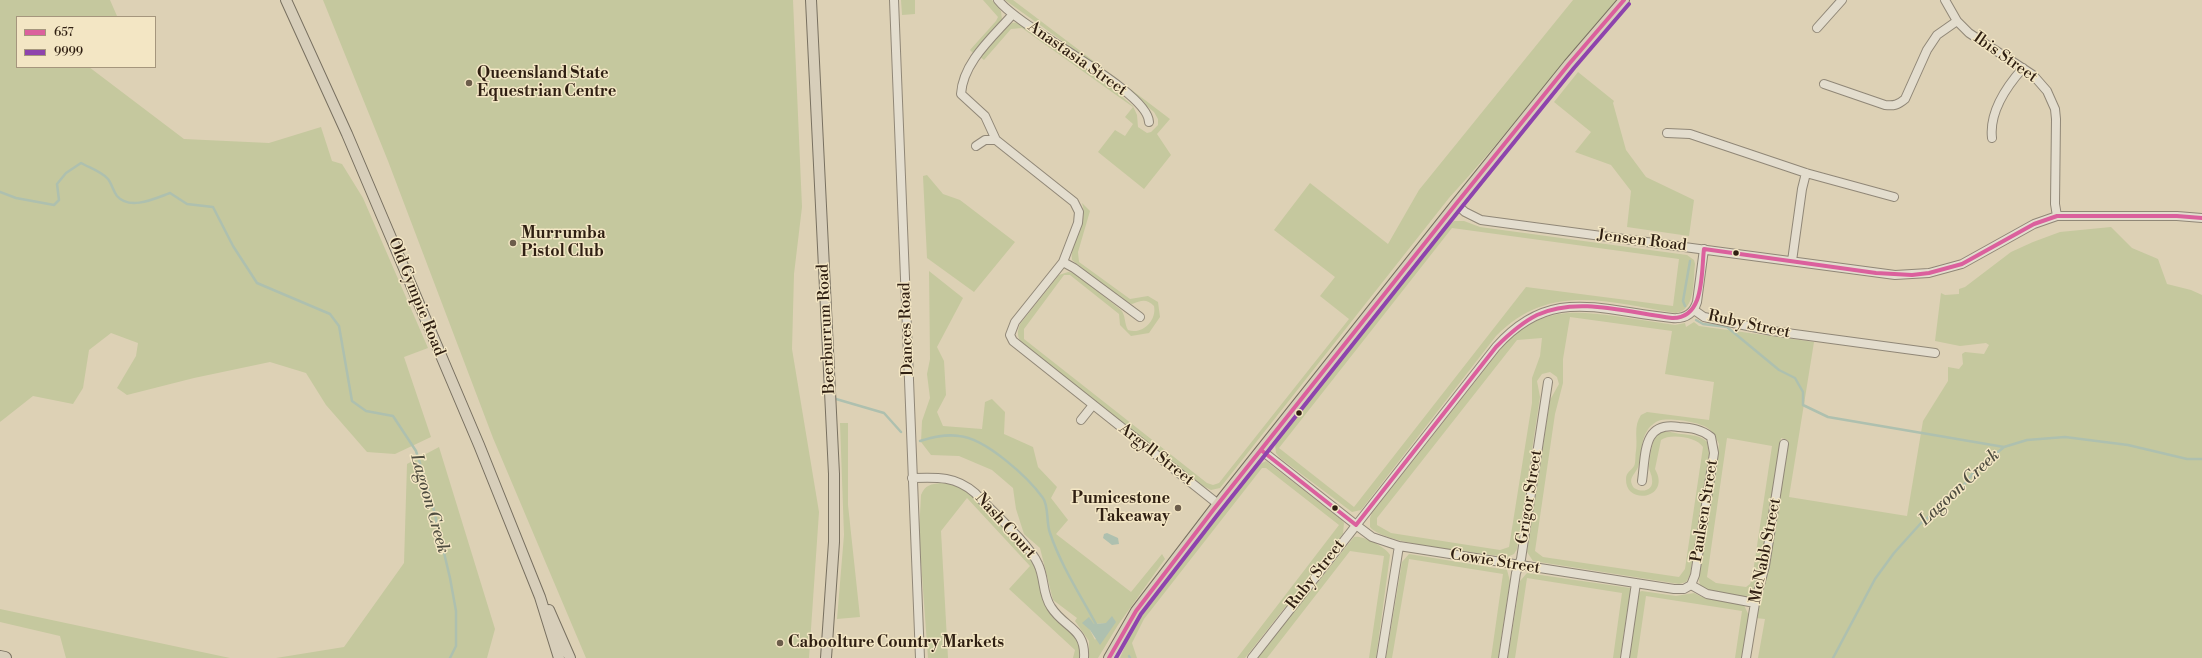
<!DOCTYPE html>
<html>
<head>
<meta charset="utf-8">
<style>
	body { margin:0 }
	#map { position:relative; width:2202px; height:658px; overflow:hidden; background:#ddd1b5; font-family:"Libre Bodoni",serif }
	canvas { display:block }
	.legend { position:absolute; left:16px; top:16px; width:140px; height:52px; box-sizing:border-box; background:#f3e6c4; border:1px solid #a5967d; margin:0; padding:5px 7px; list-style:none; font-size:12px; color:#2f1f12 }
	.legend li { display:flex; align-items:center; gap:8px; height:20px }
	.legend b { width:20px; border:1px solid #a5967d }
</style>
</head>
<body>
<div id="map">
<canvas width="2202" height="658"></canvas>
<ul class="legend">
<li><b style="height:5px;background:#db609d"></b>657</li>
<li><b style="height:5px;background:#8e44ad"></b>9999</li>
</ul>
</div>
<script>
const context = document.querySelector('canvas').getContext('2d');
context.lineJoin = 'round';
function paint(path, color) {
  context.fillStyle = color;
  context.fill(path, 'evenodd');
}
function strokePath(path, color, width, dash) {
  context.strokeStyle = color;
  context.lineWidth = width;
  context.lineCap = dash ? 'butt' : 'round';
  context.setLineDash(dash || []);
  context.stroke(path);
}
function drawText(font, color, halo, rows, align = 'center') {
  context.font = font + ' "Libre Bodoni",serif';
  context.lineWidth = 3;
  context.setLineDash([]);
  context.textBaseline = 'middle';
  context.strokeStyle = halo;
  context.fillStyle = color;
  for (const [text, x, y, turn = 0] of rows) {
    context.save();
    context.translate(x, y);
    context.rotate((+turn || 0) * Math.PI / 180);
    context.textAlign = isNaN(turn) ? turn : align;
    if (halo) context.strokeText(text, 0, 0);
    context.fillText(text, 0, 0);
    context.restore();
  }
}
paint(new Path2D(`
	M0,0H110L117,16L114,17H17V67H89L184,139L269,143L321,127L332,161L342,164L363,198L428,348L404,357L431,437L395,454L367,452L326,405L306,373L270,362L194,378L127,395L117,388L136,356L138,343L111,333L89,350L83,388L73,404L33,396L0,422Z
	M323,0H793L802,207L794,274L792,349L819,512L809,658H586L493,438L388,161Z
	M901,0H915V14L902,15Z
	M983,0H992L1001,11L1002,20L973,53L970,50L996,21L998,17Z
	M1005,0H1013L1170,119L1157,134L1171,155L1144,189L1098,152L1115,130L1125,136L1133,124L1125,117L1133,107L1022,28L1011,29L984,60L980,57L1008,26L1012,23L1020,22L1092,71L1133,106L1137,115L1138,127L1147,133L1151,132L1158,125V119L1154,112L1097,66Z
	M1573,0H1617C1559,65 1508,134 1449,198L1220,488L1211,490L1203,486L1022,343C1017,337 1017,332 1020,324L1059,275L1068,272L1075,273L1121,310C1126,316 1124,323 1128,330C1142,335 1157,321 1154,306C1146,298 1141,301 1132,304L1123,302L1072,260C1070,240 1089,224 1082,203L1090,211L1078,252L1079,262L1130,299L1148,296L1158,302L1160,317L1149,333L1131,336L1120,325L1119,314L1070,275H1064L1024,329V339L1207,483L1213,485L1219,483L1349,319L1320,296L1335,277L1274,230L1310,183L1388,244L1419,190Z
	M1578,72L1614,101L1613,103L1626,150L1646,177L1694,200L1689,236L1627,227L1631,191L1611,165L1575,152L1591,132L1554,102Z
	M927,175L943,194L960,200L1015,242L974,292L927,258L923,176Z
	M1454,221H1464L1480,227L1687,255L1694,260L1695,264C1693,280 1696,310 1676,313C1608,303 1551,281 1496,336L1361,510L1352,512L1280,458L1276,453L1275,444L1444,229ZM1452,228L1679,259L1673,306L1526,287L1354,507L1279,448Z
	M2111,227L2132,248L2158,259L2167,284L2191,290L2202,295V658H1758L1765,619L1755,618L1788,440L1781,438L1758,581L1754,595C1746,600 1709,592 1700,586L1699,580L1719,444C1716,438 1714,433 1709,429C1701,422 1668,417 1658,421C1654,423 1649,427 1647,431C1640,441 1643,456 1638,467C1635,475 1627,478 1634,488C1642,493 1654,491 1652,479C1652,475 1649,471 1649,467C1650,458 1651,438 1660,433C1666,430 1675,433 1681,434C1690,435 1701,435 1707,442L1709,454L1690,575L1686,582L1679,584L1533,561L1527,552L1550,400L1559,384L1557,377L1550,372L1542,374L1537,381L1540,397L1517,549L1514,554L1507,557C1481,553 1384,545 1370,527V518L1372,513L1507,341C1542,309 1570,310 1615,316C1635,319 1655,322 1675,325L1685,323L1686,327L1694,322L1699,326L1814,342L1789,497L1907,516L1923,421L1948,381V367L1959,369L1963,364L1962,354L1965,352L1984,354L1989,345L1986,343L1960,346L1935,341L1941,293L1945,295L1959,294V289L1965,287L2011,252L2033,242L2060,232ZM1570,317L1672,331L1665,374L1714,382L1709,420L1647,412L1641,415C1633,427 1638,438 1636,451C1635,455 1636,463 1634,466C1631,471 1626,472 1626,479C1625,506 1672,499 1655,469L1661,440C1670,433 1697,437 1703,447L1685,569L1679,577L1543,557L1535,551L1555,414L1563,383V359ZM1542,338L1540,356L1532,378V403L1509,547L1500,550L1391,533L1377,525V518L1517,340ZM1727,438L1772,446L1752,579L1750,584L1746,587L1716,583L1707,577Z
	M929,271L963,298L937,347L944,361L946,395L937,412L943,426L982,429L985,402L992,399L1005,412L1004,434L1033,447L1038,467L1057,487L1051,498L1068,520L1056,534L1131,592L1162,554L1165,559L1118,625L1098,658H1089V641L1075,621L1077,618L1053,600L1040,548L1024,534L1016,509L1013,488L992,470L959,456L931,455L921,442L922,421L930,398L927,374L930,359ZM1089,618L1093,624L1106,623L1095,640L1090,630Z
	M840,423H848V505L860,617L837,619L844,535Z
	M439,447L495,629L487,658H276L344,647L404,563L407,464Z
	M1266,461L1341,519L1344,523L1343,534L1245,658H1237L1339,525L1266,468H1262L1144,619L1132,643L1137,658H1120L1129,637L1144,611L1258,465Z
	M941,483L952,484L972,494L1033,561L1045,605L1078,638L1081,648V658H1073L1075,650L1009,589L1030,566L967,498L941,531L948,658H928L919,534L921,495C925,485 931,484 941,483Z
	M1354,537C1362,535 1386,547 1390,555L1376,658H1369L1384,556L1350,551L1267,658H1257Z
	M1409,554L1507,570L1510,581L1498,658H1491L1503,574L1409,559L1392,658H1386L1402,562Z
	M1527,573L1630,588L1632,594L1627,612L1620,658H1613L1622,593L1527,578L1515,658H1508L1520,581Z
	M1642,591L1676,596L1694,593L1702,597L1744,605L1750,618L1741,658H1735L1742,611L1646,596L1637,658H1629L1639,592Z
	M0,609L230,658H66L60,636L0,622Z`), '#c5c89e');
paint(new Path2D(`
	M1107,533L1118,538L1119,544L1112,545L1103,538L1104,534Z
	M1112,616L1116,622L1100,645L1090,630L1082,623L1089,617L1094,624L1106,623Z`), '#aec0af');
strokePath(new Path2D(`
	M0,192L16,198L54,205L59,200L57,184L66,173L81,163C90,168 102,172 108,179C112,184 113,191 117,196C130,211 156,198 170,193L187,204L213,207L233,246L257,283L330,314L339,326L352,401L366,411L393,416L416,451L431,498L450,578L456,611V646L450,658
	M1685,306L1683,301L1690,261
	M1696,320L1703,324L1727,327L1779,370L1795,378L1803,392V405L1828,417L2004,447
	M836,399L884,413L901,432
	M920,441C933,437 945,434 959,436C985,438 1028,477 1043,498C1049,506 1046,523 1050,533C1061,566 1081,596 1097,626
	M1129,656L1130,658
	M1833,658L1875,579L1894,553L1921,523L1956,495L1974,472L2004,447L2027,440L2065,437L2128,445L2187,459H2202`), '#aec0af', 2.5);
const minor = new Path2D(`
	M894,0L920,658
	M998,0C1021,30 1148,90 1149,122
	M1945,0L1957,21L1969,33L2033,75L2047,91L2055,109L2056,119L2055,204L2057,216
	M1817,28L1842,0
	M1824,84L1885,105C1894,106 1898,105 1905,99L1927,50L1937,35L1957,21
	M1667,133L1690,134L1806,173L1894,197
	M1992,138C1989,112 2007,86 2023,68
	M996,140L985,116L961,94C963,62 993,37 1013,14
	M976,146L985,140H996L1074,202L1079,212L1078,223L1063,262L1015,322L1010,335L1013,341L1218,504
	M1456,204L1465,212L1481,220L1895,275L1929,273L1962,264L2034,224L2057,216H2177L2202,218
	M1792,261L1802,189L1806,173
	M1063,262L1074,268L1140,317
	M1694,310L1704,317L1772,331L1935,353
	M1081,420L1093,405
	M1261,450L1356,525L1372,537L1399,546L1674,589H1684L1691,585
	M912,478C937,477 956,476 975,493C991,510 1030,545 1038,564C1045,578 1042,594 1051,607C1064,628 1086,628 1084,658
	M1642,481C1646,454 1642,421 1679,427C1691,428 1701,429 1711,437L1714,453L1695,575L1691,585
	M1691,585L1707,594L1755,603
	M1252,658L1496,347C1551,285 1600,311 1672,318C1684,319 1693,315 1697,302L1704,249
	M1381,658L1399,546
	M1503,658L1516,573L1521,559L1548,382
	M1625,658L1636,583
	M1746,658L1755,603L1765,566L1784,444`);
const major = new Path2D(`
	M286,0L347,134L479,445L540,597L559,658
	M811,0L834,474V542L826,658
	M549,610L570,658
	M1109,658L1136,611L1214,509L1456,204L1569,64L1624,0`);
const highway = new Path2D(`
	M0,657L5,658`);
strokePath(minor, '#908777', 10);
strokePath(major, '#787060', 12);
strokePath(highway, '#787060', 14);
strokePath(minor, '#e3ddce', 8);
strokePath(major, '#d7ceba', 10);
strokePath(highway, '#d7ceba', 12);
strokePath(new Path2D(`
	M1261,450L1356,525L1496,347C1508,335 1521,323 1537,315C1578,296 1629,313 1672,318C1705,319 1701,273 1704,249L1876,273L1912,275L1929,273L1962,264L2034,224L2057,216H2177L2202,218
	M1109,658L1136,611L1214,509L1456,204L1569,64L1624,0`), '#db609d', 4);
strokePath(new Path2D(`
	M1116,658L1141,614L1219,513L1461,208L1574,68L1629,4`), '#8e44ad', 4);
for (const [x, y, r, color] of [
	[469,83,4,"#6c5d4b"],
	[513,243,4,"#6c5d4b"],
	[1736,253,3.5,"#2f1f12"],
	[1299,413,3.5,"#2f1f12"],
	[1178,508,4,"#6c5d4b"],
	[1335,508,3.5,"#2f1f12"],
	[780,643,4,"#6c5d4b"]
]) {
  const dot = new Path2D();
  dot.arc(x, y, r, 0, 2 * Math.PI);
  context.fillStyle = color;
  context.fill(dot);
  strokePath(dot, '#f3e6c4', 1.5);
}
drawText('16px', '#2f1f12', '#f3e6c4', [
	["Ibis Street",2005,58,35],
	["Anastasia Street",1077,59,35],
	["Jensen Road",1642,241,7],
	["Old Gympie Road",416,297,68],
	["Ruby Street",1749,325,12],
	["Beerburrum Road",827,329,-93],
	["Dances Road",907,329,-92],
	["Argyll Street",1156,455,38],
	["Grigor Street",1530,497,-81],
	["Paulsen Street",1705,511,-81],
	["Nash Court",1005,526,48],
	["McNabb Street",1766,551,-79],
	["Cowie Street",1495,562,9],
	["Ruby Street",1316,575,-52]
]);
drawText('bold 16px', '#2f1f12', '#f3e6c4', [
	["Queensland State",477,74],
	["Equestrian Centre",477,92],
	["Murrumba",521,234],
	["Pistol Club",521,252],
	["Pumicestone",1170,499,"right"],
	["Takeaway",1170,517,"right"],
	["Caboolture Country Markets",788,643]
], 'left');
drawText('italic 17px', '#4f4d40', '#f3e6c4', [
	["Lagoon Creek",1960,488,-43],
	["Lagoon Creek",429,504,74]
]);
</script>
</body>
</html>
